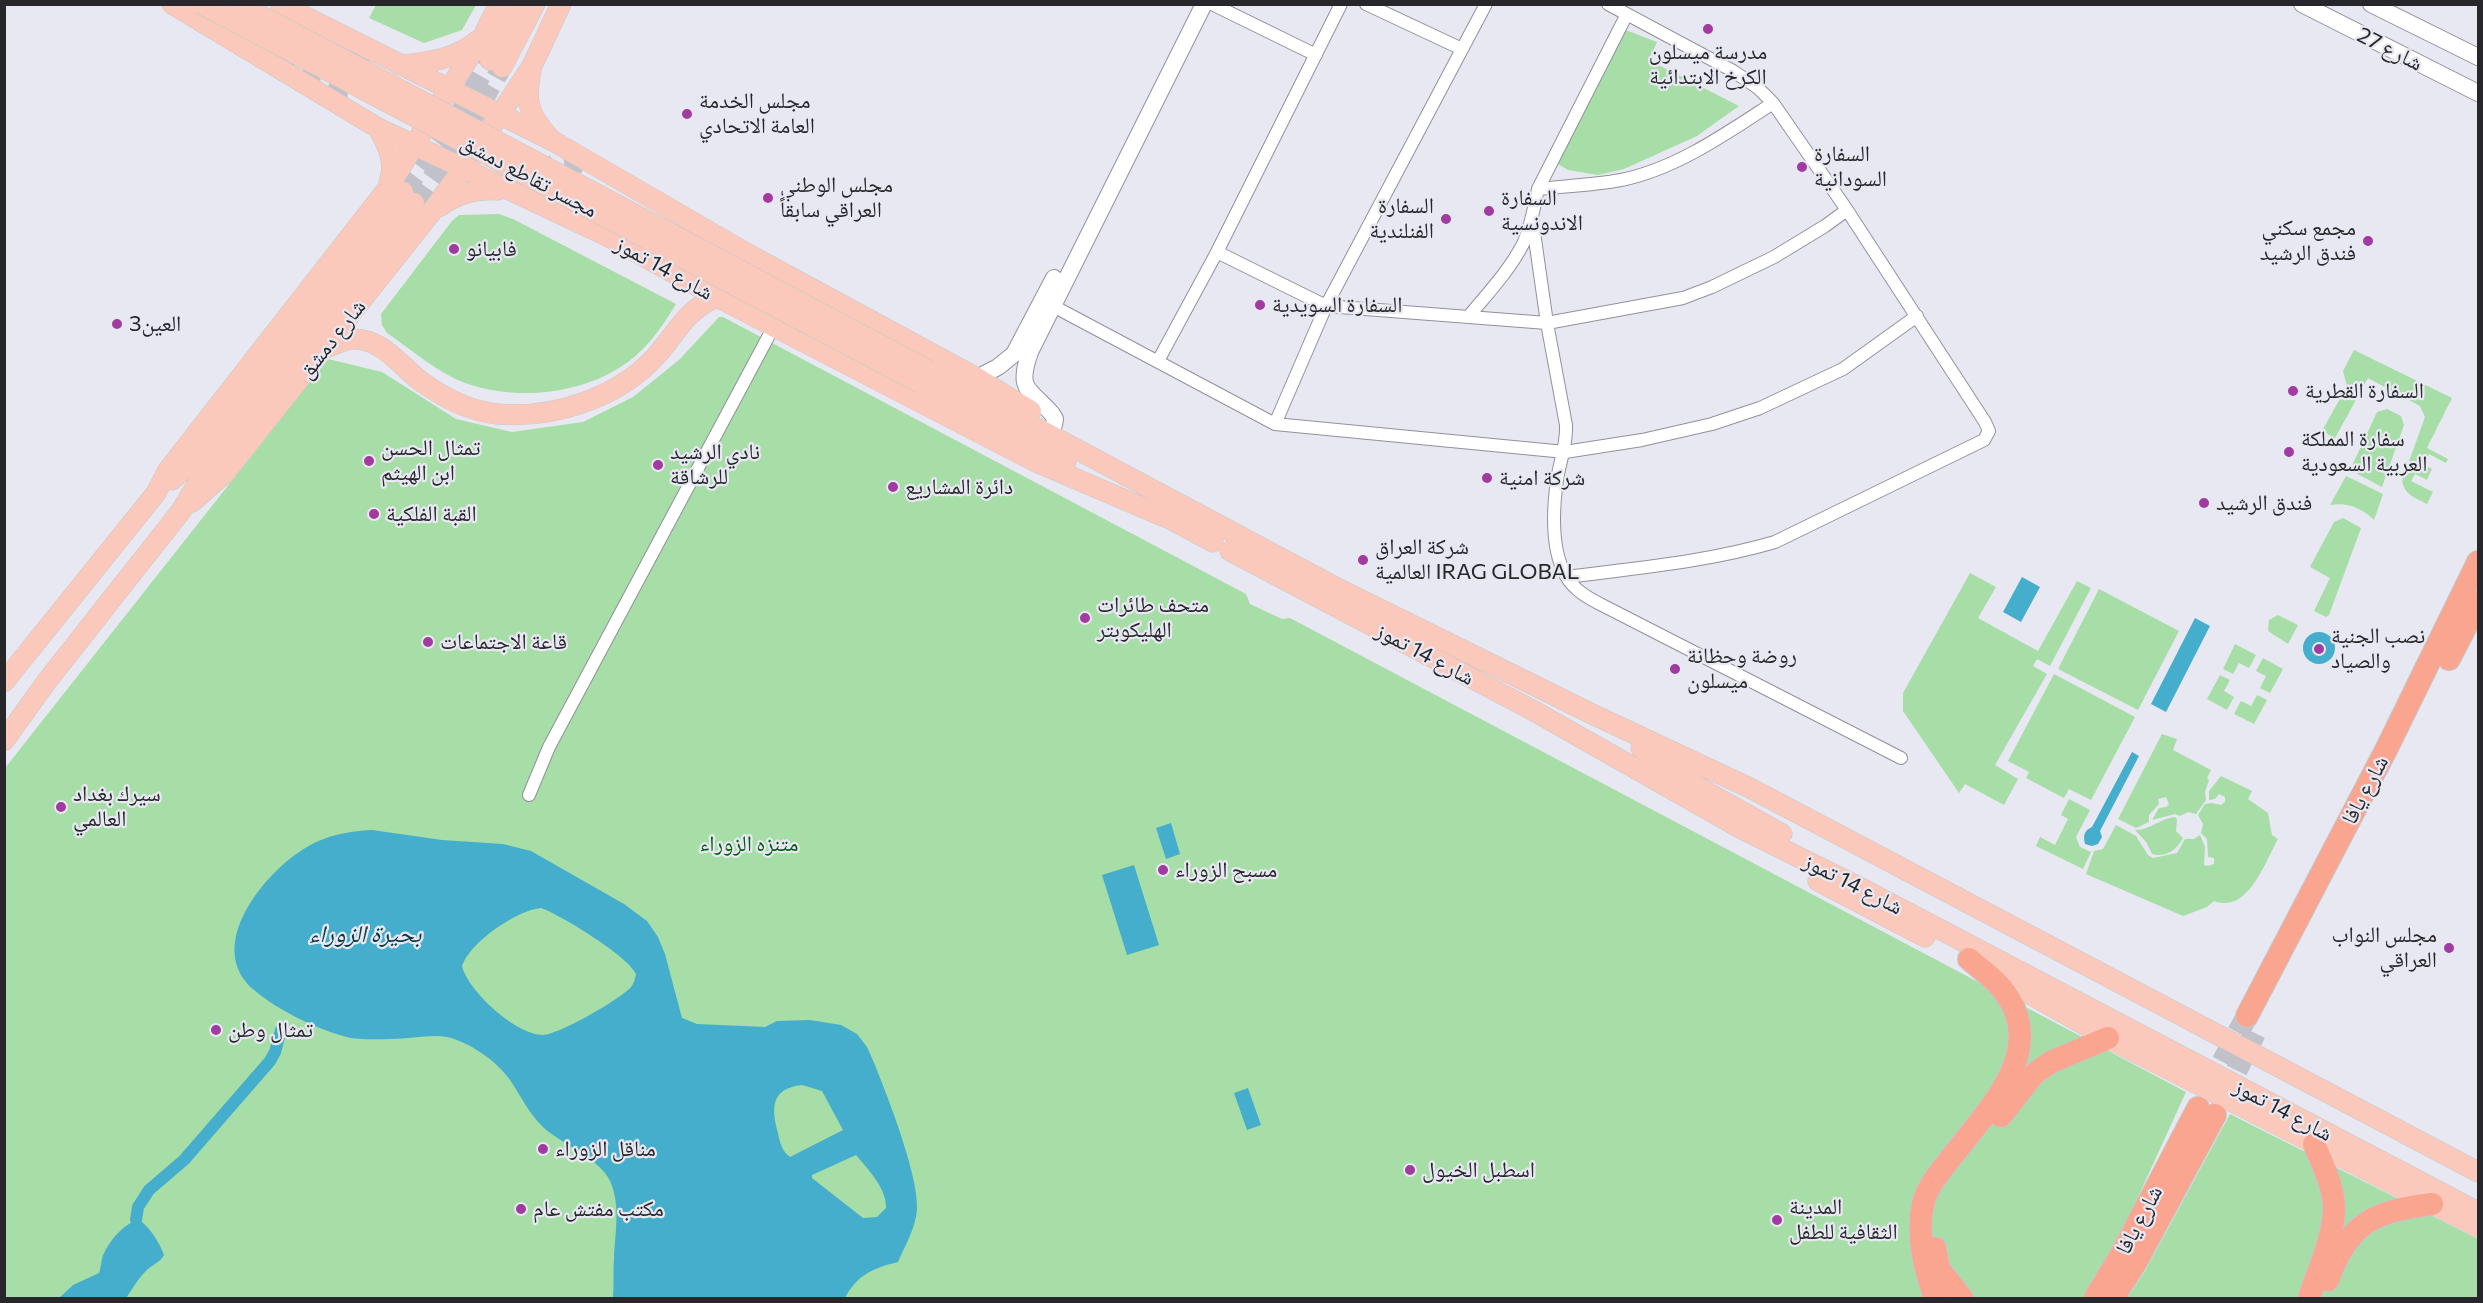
<!DOCTYPE html>
<html>
<head>
<meta charset="utf-8">
<style>
	body { margin:0 }
	#map { position:relative; width:2483px; height:1303px; overflow:hidden; background:#e8e8f2; font-family:Commissioner,sans-serif }
	canvas { display:block }
	.frame { position:absolute; inset:0; border:6px solid #27272b; pointer-events:none }
</style>
</head>
<body>
<div id="map">
<canvas width="2483" height="1303"></canvas>
<div class="frame"></div>
</div>
<script>
const context = document.querySelector('canvas').getContext('2d');
context.lineJoin = 'round';
function paint(path, color) {
  context.fillStyle = color;
  context.fill(path, 'evenodd');
}
function strokePath(path, color, width, dash) {
  context.strokeStyle = color;
  context.lineWidth = width;
  context.lineCap = dash ? 'butt' : 'round';
  context.setLineDash(dash || []);
  context.stroke(path);
}
function drawText(font, color, halo, rows, align = 'center') {
  context.font = font + ' Commissioner,"Noto Naskh Arabic",sans-serif';
  context.lineWidth = 4.5;
  context.setLineDash([]);
  context.textBaseline = 'middle';
  context.strokeStyle = halo;
  context.fillStyle = color;
  for (const [text, x, y, turn = 0] of rows) {
    context.save();
    context.translate(x, y);
    context.rotate((+turn || 0) * Math.PI / 180);
    context.textAlign = isNaN(turn) ? turn : align;
    if (halo) context.strokeText(text, 0, 0);
    context.fillText(text, 0, 0);
    context.restore();
  }
}
paint(new Path2D(`
	M376,5V4L476,5L462,30L424,43L369,18Z
	M1623,29L1657,42L1649,60L1739,106L1697,136L1624,169L1598,175L1568,170L1558,164V160Z
	M499,214L513,219L676,304C661,329 644,353 619,368C576,395 516,400 468,384C439,374 412,350 387,333L382,325L381,314L452,221L459,215Z
	M719,317H723L1246,594L1250,604L1282,619L1290,618L2186,1092L2111,1256L2083,1298H5V768L328,359L382,372L456,419L512,432L583,422L633,397L679,360Z
	M2354,350L2452,398L2427,448L2448,459L2446,463L2429,454L2424,465L2432,469L2427,480L2415,474L2411,481L2433,492L2427,504C2415,498 2405,495 2402,481L2425,417L2420,406L2368,378L2335,438L2322,431L2347,386L2343,371Z
	M2387,409L2401,416L2404,425L2382,487L2350,470L2377,412Z
	M2346,476L2383,494L2374,520C2362,508 2347,502 2330,505Z
	M2343,518L2361,528L2329,615L2326,617L2314,611L2330,578L2310,567L2334,522Z
	M1970,573L1996,587L1978,618L2038,651L2077,581L2091,588L2050,666L2037,659L2033,666L2047,674L1995,765L2018,779L2004,805L1965,784L1959,793L1903,711V693Z
	M2099,589L2179,631L2138,710L2058,669Z
	M2278,615L2298,625L2288,644L2268,631L2269,620Z
	M2235,644L2256,655L2249,668L2239,663L2233,674L2223,669Z
	M2263,658L2283,669L2270,693L2260,688L2266,676L2256,671Z
	M2054,674L2135,717L2091,800L2069,789L2064,798L2026,778L2029,772L2008,761Z
	M2220,675L2230,680L2224,691L2234,697L2227,710L2207,699Z
	M2257,695L2267,700L2254,724L2234,714L2241,701L2251,706Z
	M2162,734L2177,739L2173,750L2211,770L2207,778L2209,780L2205,792L2206,800L2196,814L2188,812L2180,816L2175,814L2152,820L2159,808L2166,807L2169,804L2166,797L2158,799L2159,804L2149,815V822L2136,828L2118,819Z
	M2221,776L2252,791L2248,799L2268,813L2272,835L2278,839C2265,862 2248,914 2214,901L2207,907L2183,916L2086,874L2094,851L2103,849L2116,825L2136,836L2148,855L2153,858L2177,853L2185,839H2194L2200,835L2205,847L2204,865L2208,866L2214,864V858L2208,857L2207,839L2201,833L2203,824L2198,815L2205,804L2212,803L2221,805L2225,802V797L2219,794L2215,799L2209,800V791Z
	M2069,799L2090,810L2076,837L2080,847L2091,852L2083,869L2036,846L2040,837L2055,845L2068,819L2061,815Z
	M2175,817L2177,819L2176,831L2183,838C2177,850 2165,858 2152,854L2146,842L2135,830C2148,831 2159,819 2175,817Z
	M2230,1114L2478,1239V1298H2127L2145,1271Z`), '#a7dda6');
paint(new Path2D(`
	M2022,577L2040,587L2021,622L2003,612Z
	M2195,618L2210,626L2166,712L2151,704Z
	M2303 648a16 16 0 1 1 32 0a16 16 0 1 1-32 0Z
	M2132,752L2139,756L2100,831L2102,837L2098,844L2092,846L2085,844C2083,835 2084,831 2092,827Z
	M1171,823L1180,854L1166,859L1156,828Z
	M372,830L442,840L503,844L531,851L624,904L647,921L658,937L665,954L682,1018L697,1024L765,1027L777,1021L810,1020L841,1025L857,1034L867,1047L875,1065C888,1098 919,1176 917,1209C916,1227 905,1246 898,1262C873,1268 857,1275 845,1298H613C614,1285 613,1271 614,1258C615,1233 621,1205 610,1181C601,1160 562,1144 544,1128C529,1114 521,1096 510,1080C497,1061 469,1042 447,1037C430,1034 410,1039 392,1039C379,1039 364,1040 351,1038C320,1031 279,1011 254,990C203,947 264,872 307,847C327,835 349,831 372,830ZM541,908C561,915 628,956 636,974C635,979 634,983 631,987C619,1000 560,1034 543,1035C516,1035 468,991 462,966C470,942 517,910 541,908ZM802,1085L822,1091L843,1130L790,1157C782,1151 780,1143 778,1133C771,1108 771,1088 802,1085ZM856,1155C868,1169 887,1189 886,1208L877,1217L863,1218L812,1178V1175Z
	M1134,865L1159,945L1127,955L1102,875Z
	M1248,1088L1261,1125L1247,1130L1234,1093Z
	M136,1220C146,1220 161,1245 164,1255C160,1262 154,1264 148,1269C139,1277 133,1288 126,1298H59L73,1285L99,1273C101,1268 101,1261 103,1255C110,1240 121,1227 136,1220Z`), '#45aecc');
strokePath(new Path2D(`
	M136,1220L138,1207L149,1190L184,1160L270,1061L275,1052L281,1030`), '#45aecc', 12);
strokePath(new Path2D(`
	M275,58L342,89L352,90C384,75 365,54 344,42
	M541,179C551,157 573,160 593,166
	M403,192L452,127L490,60
	M414,203L465,132L502,67`), '#c1c1ca', 20, [20, 10]);
strokePath(new Path2D(`
	M2207,1091L2247,1016
	M2222,1100L2255,1033`), '#c1c1ca', 22, [22, 11]);
const street = new Path2D(`
	M1212,4L1316,55
	M1366,4L1462,49
	M1538,189C1566,186 1594,185 1621,180C1676,169 1727,133 1773,103
	M1532,218L1547,323L1566,425C1567,445 1560,460 1557,480C1553,509 1551,550 1566,576C1574,590 1588,598 1602,605L1901,758
	M1217,252L1326,306L1547,323L1683,298L1712,287L1774,257L1825,226L1847,210
	M1053,306L1275,424L1565,452L1642,440L1712,424L1760,408L1843,369L1917,316
	M1469,316C1488,293 1509,271 1523,244C1531,227 1534,207 1538,189L1627,14
	M1158,361L1217,252L1341,4
	M1275,424L1326,306L1486,4
	M1567,577C1636,568 1707,562 1775,542L1984,440L1989,431L1985,422L1847,210L1773,103L1758,88L1733,71L1608,4
	M529,795L549,747L774,326`);
const secondary = new Path2D(`
	M2302,4L2478,93
	M2371,4L2478,57
	M969,382L998,367L1014,354L1054,278
	M1054,425L1055,419L1052,414C1030,388 1016,392 1030,352L1204,4`);
const primary = new Path2D(`
	M172,4L378,128L607,236L717,297L1034,461L1165,517
	M280,4L553,141L748,254L977,378L1031,411
	M490,60L519,4
	M400,65C428,63 455,59 477,41
	M502,67L535,4
	M531,71C525,101 528,114 549,137
	M442,100L483,36L499,4
	M378,128C388,146 396,162 389,183
	M491,128L532,66L561,4
	M439,207C459,193 475,189 498,190
	M324,349C334,345 344,339 354,339C383,339 401,367 422,382C444,398 470,411 497,414C553,419 618,398 656,356C678,332 684,311 717,297
	M928,370L1339,589L1592,714L1750,788L2478,1172
	M920,383L1066,462
	M172,480L197,457L403,192
	M192,502L224,474L430,214L470,159
	M1155,511L1213,542
	M1230,551L1534,711L1742,829L1865,890L2478,1212
	M4,682L156,493L168,470L183,451L388,188L423,131
	M4,741L47,681L181,511L208,466L414,203
	M1641,748L1705,791L1782,834
	M1818,881L1925,937
	M1991,972L2115,1042L2478,1227`);
const highway = new Path2D(`
	M2449,659L2478,603
	M2247,1016L2387,748L2478,562
	M2001,1116L2034,1074L2051,1062L2108,1038
	M1935,1248L1939,1269L1962,1298
	M2328,1280C2348,1222 2376,1211 2432,1204
	M1935,1298C1925,1269 1916,1236 1923,1204C1927,1186 1943,1168 1954,1154C1987,1111 2045,1054 2008,997C1998,981 1983,971 1969,959
	M2095,1298L2121,1255L2198,1108
	M2113,1298L2136,1262L2215,1115
	M2309,1298C2318,1271 2332,1241 2334,1212C2335,1189 2323,1165 2314,1144`);
strokePath(street, '#92919b', 14);
strokePath(secondary, '#92919b', 18);
strokePath(primary, '#c7c7c8', 21);
strokePath(highway, '#c7c7c8', 24);
strokePath(street, '#fff', 12);
strokePath(secondary, '#fff', 16);
strokePath(primary, '#fbc9bc', 20);
strokePath(highway, '#f9a590', 22);
const primaryBridge = new Path2D(`
	M201,4L920,383
	M239,4L928,370`);
strokePath(primaryBridge, '#c7c7c8', 21, []);
strokePath(primaryBridge, '#fbc9bc', 20);
for (const [x, y, r, color] of [
	[1708,29,6,"#a13b9f"],
	[687,114,6,"#a13b9f"],
	[1802,167,6,"#a13b9f"],
	[768,198,6,"#a13b9f"],
	[1489,211,6,"#a13b9f"],
	[1446,219,6,"#a13b9f"],
	[2368,241,6,"#a13b9f"],
	[454,249,6,"#a13b9f"],
	[1260,305,6,"#a13b9f"],
	[117,324,6,"#a13b9f"],
	[2293,391,6,"#a13b9f"],
	[2289,452,6,"#a13b9f"],
	[369,461,6,"#a13b9f"],
	[658,465,6,"#a13b9f"],
	[1487,478,6,"#a13b9f"],
	[893,487,6,"#a13b9f"],
	[2204,503,6,"#a13b9f"],
	[374,514,6,"#a13b9f"],
	[1363,560,6,"#a13b9f"],
	[1085,618,6,"#a13b9f"],
	[428,642,6,"#a13b9f"],
	[2319,649,6,"#a13b9f"],
	[1675,669,6,"#a13b9f"],
	[61,807,6,"#a13b9f"],
	[1163,870,6,"#a13b9f"],
	[2449,948,6,"#a13b9f"],
	[216,1030,6,"#a13b9f"],
	[543,1149,6,"#a13b9f"],
	[1410,1170,6,"#a13b9f"],
	[521,1209,6,"#a13b9f"],
	[1777,1220,6,"#a13b9f"]
]) {
  const dot = new Path2D();
  dot.arc(x, y, r, 0, 2 * Math.PI);
  context.fillStyle = color;
  context.fill(dot);
  strokePath(dot, '#e8e8f2', 2);
}
drawText('22px', '#27272b', '#e8e8f2', [
	["شارع 27",2390,49,27],
	["مجسر تقاطع دمشق",529,176,28],
	["شارع 14 تموز",664,268,29],
	["شارع دمشق",332,339,-52],
	["شارع 14 تموز",1425,654,28],
	["شارع يافا",2365,790,-62],
	["شارع 14 تموز",1853,884,27],
	["شارع 14 تموز",2283,1110,28],
	["شارع يافا",2139,1220,-62]
]);
drawText('22px', '#27272b', '#e8e8f2', [
	["مدرسة ميسلون",1708,52,"center"],
	["الكرخ الابتدائية",1708,77,"center"],
	["مجلس الخدمة",699,101],
	["العامة الاتحادي",699,126],
	["السفارة",1814,154],
	["السودانية",1814,179],
	["مجلس الوطني",780,185],
	["العراقي سابقاً",780,210],
	["السفارة",1501,198],
	["الاندونسية",1501,223],
	["السفارة",1434,206,"right"],
	["الفنلندية",1434,231,"right"],
	["مجمع سكني",2356,228,"right"],
	["فندق الرشيد",2356,253,"right"],
	["فابيانو",466,249],
	["السفارة السويدية",1272,305],
	["العين3",129,324],
	["السفارة القطرية",2305,391],
	["سفارة المملكة",2301,439],
	["العربية السعودية",2301,464],
	["تمثال الحسن",381,448],
	["ابن الهيثم",381,473],
	["نادي الرشيد",670,452],
	["للرشاقة",670,477],
	["شركة امنية",1499,478],
	["دائرة المشاريع",905,487],
	["فندق الرشيد",2216,503],
	["القبة الفلكية",386,514],
	["شركة العراق",1375,547],
	["العالمية IRAG GLOBAL",1375,572],
	["متحف طائرات",1097,605],
	["الهليكوبتر",1097,630],
	["نصب الجنية",2331,636],
	["والصياد",2331,661],
	["قاعة الاجتماعات",440,642],
	["روضة وحظانة",1687,656],
	["ميسلون",1687,681],
	["سيرك بغداد",73,794],
	["العالمي",73,819],
	["مسبح الزوراء",1175,870],
	["مجلس النواب",2437,935,"right"],
	["العراقي",2437,960,"right"],
	["تمثال وطن",228,1030],
	["مناقل الزوراء",555,1149],
	["اسطبل الخيول",1422,1170],
	["المدينة",1789,1207],
	["الثقافية للطفل",1789,1232],
	["مكتب مفتش عام",533,1209]
], 'left');
drawText('22px', '#005d0f', '#e8e8f2', [
	["متنزه الزوراء",749,844]
]);
drawText('italic 24px', '#083946', '#e8e8f2', [
	["بحيرة الزوراء",365,934]
]);
</script>
</body>
</html>
